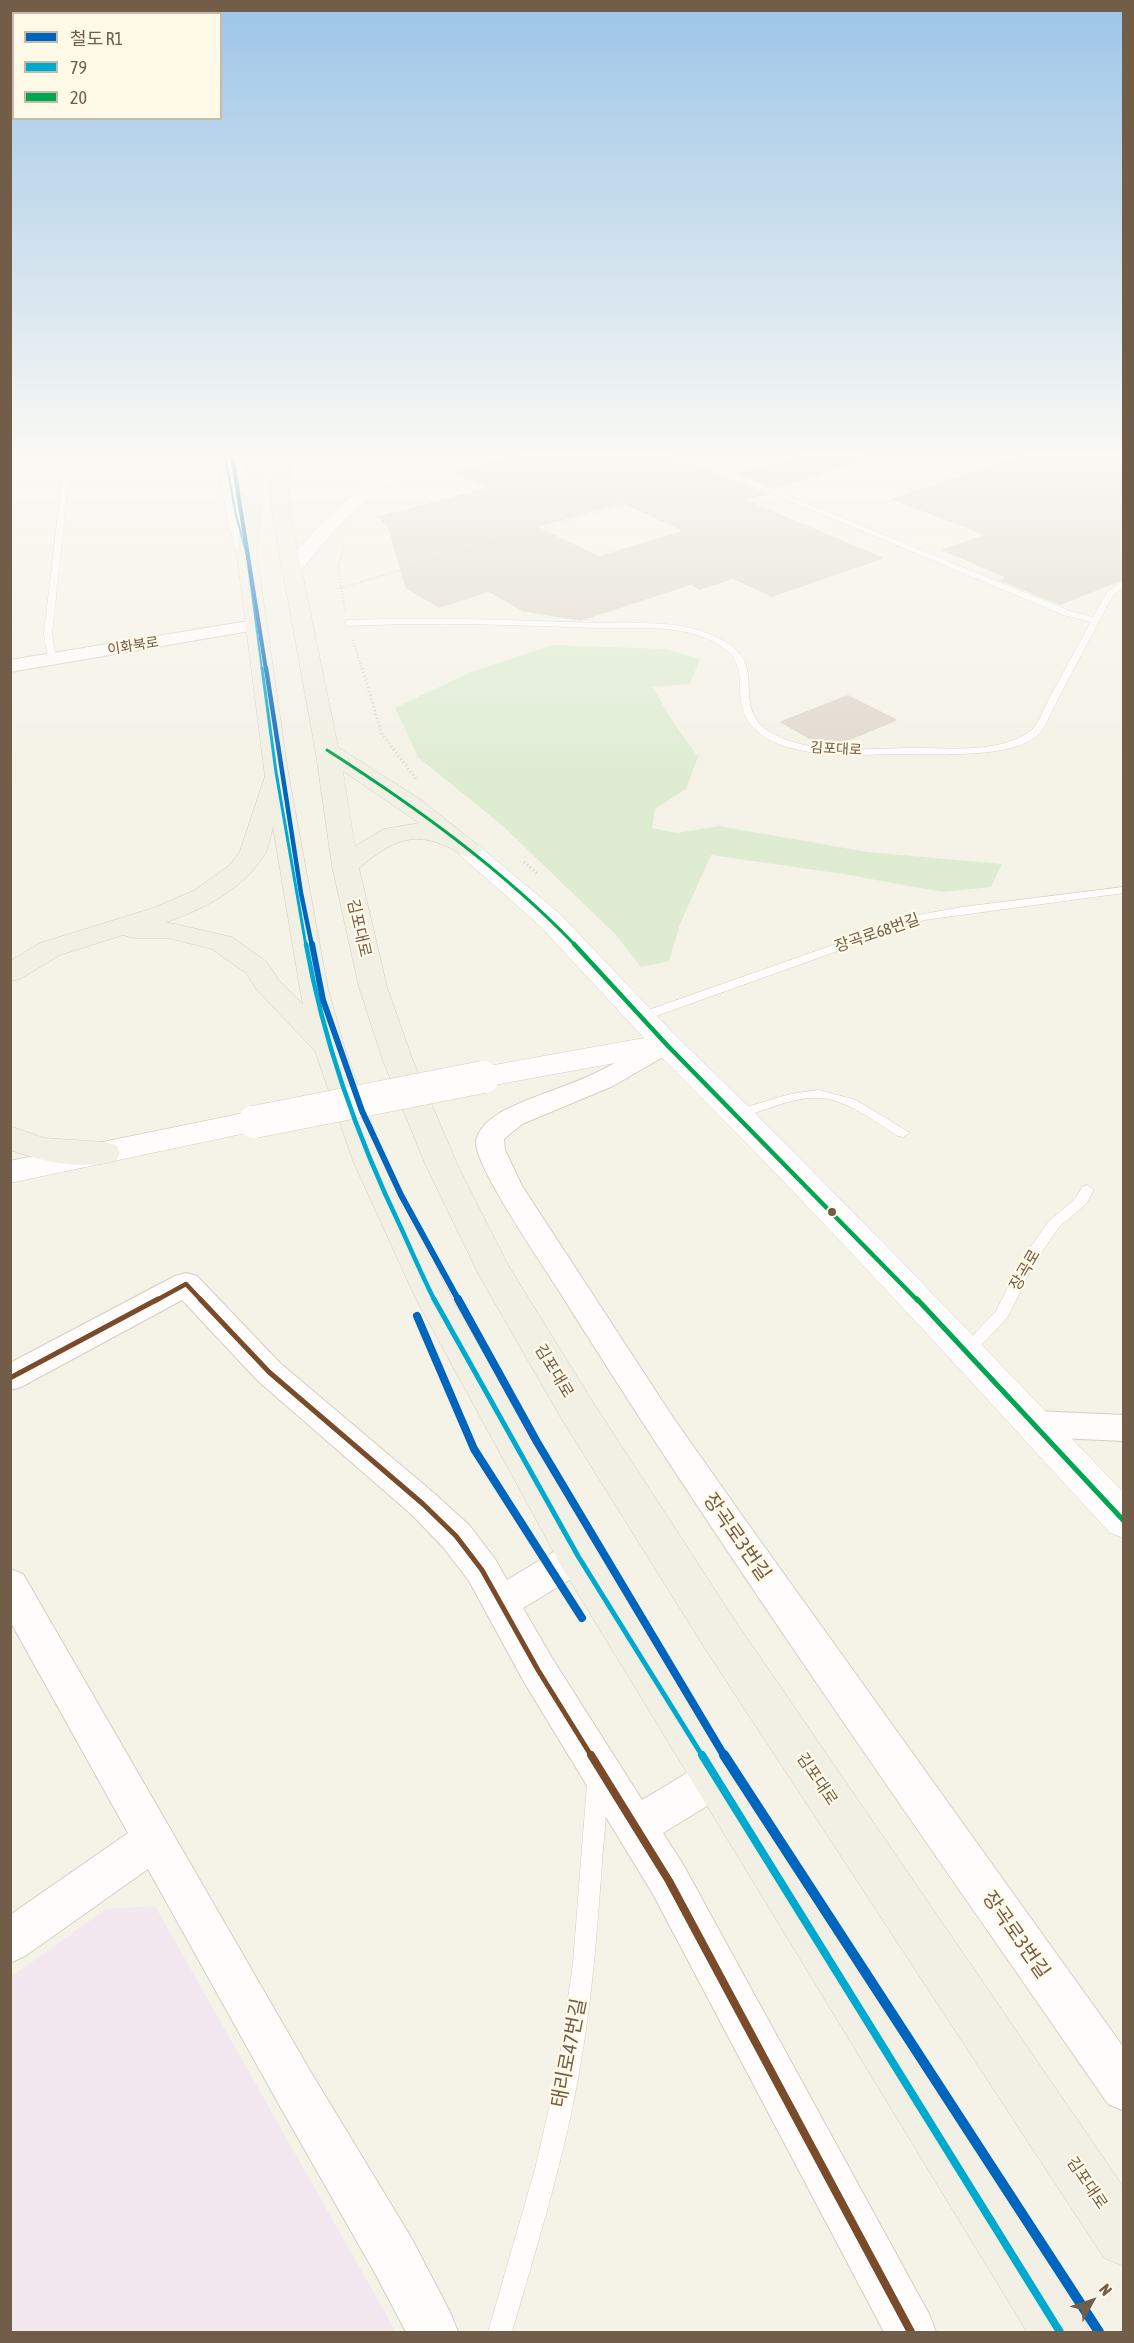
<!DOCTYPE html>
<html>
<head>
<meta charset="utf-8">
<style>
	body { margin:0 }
	#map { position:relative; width:1134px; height:2343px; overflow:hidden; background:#f5f2e7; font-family:"Asap Condensed","Noto Sans KR",sans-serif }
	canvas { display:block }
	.frame { position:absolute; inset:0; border:12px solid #725d49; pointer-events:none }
	.legend { position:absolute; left:12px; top:12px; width:210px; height:108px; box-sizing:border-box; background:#fff9e7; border:2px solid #c7bba8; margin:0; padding:8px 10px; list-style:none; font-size:18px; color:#725d49 }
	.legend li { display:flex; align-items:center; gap:12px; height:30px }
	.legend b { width:30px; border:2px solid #c7bba8 }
	.north { position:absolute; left:1062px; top:2271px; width:60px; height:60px; -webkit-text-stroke:4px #fff9e7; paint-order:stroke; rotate:50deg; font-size:16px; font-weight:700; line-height:24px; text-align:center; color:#725d49 }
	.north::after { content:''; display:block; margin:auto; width:21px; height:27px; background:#725d49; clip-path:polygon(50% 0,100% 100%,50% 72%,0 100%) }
</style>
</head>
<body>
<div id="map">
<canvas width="1134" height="2343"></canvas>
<div class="frame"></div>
<ul class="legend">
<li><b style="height:8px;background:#0065bd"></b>철도 R1</li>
<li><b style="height:8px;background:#00a9ce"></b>79</li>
<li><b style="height:8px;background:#00a651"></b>20</li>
</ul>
<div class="north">N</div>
</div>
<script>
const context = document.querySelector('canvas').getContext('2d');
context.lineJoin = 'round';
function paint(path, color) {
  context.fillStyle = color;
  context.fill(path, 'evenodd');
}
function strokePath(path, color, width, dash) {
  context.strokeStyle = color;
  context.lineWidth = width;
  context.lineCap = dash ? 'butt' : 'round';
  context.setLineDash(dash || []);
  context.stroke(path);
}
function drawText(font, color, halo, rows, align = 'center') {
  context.font = font + ' "Asap Condensed","Noto Sans KR",sans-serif';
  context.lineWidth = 4.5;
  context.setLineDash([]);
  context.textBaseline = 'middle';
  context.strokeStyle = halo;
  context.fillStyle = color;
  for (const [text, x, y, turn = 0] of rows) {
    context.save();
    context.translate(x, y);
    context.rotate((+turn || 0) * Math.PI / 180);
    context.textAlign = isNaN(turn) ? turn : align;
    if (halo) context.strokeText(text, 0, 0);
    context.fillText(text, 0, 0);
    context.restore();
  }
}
paint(new Path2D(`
	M155,1906L396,2332H11V1977L106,1909Z`), '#f3e7f0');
paint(new Path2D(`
	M552,645L666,649L700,659L690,684L653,687L671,719L698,757L686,789L655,809L652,828L677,833L719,826L867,852L1002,864L991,887L943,892L843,874L711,855L680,924L669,961L641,967L615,934L504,827L418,757L395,708L471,672Z`), '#deecd2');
const building = new Path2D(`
	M518,455H670L765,494L744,500L882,558L772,596L733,578L700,589L691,584L581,620L524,611L489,591L439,607L406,587L389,528L379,517L489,488L455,472ZM622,502L685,531L599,557L536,527Z
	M800,455H862L863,460L774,488L739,473Z
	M1025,455H1124V579L1060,604L1000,580L1007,577L943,550L986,535L893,499Z
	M848,696L896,720L833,746H824L781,722Z`);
paint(building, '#dfd8cd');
strokePath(building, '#ded6ca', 1.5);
const service = new Path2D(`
	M65,455H71L52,634L56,659L52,662L48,659L44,634Z
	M680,455H688L1070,611L1093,617L1107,592L1124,581V587L1113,595C1095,629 1077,663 1059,697C1053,708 1047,725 1039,734C1011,760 939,753 904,754C874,754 845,757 816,753C796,750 771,745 756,730C719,694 770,658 694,634C664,625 629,629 598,628C515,625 431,622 348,626L344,623L348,620C431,617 514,620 597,623C631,624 668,620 701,631C779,657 728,696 764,728C777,738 794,743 810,746C841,751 873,749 905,748C943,747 996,755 1029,732C1038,726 1043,710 1048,701C1062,675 1076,648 1091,622L1064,615Z
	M1124,887V893L924,920L645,1020H637L635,1017L637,1014L918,915L962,907Z
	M819,1090L856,1100L910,1133L903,1137L898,1136C877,1123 853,1104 828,1099C799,1093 766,1111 738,1118L732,1114L733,1111L790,1094Z
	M1087,1185L1094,1190L1086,1204L1058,1228L1034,1264L1007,1318L971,1356L966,1358L961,1356L958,1352L961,1348L996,1311L1023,1258L1048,1222L1076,1198L1082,1187Z
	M597,1775L604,1777C610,1793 603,1844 602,1863C597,1932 592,2000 580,2067C565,2157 537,2245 512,2332H488L535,2169L558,2069L573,1963L587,1784L590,1777Z`);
const minor = new Path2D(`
	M255,620L261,621L264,625L261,629L10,672V660Z
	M666,1036L675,1038L679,1044L675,1050L613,1086L522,1124L504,1139L505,1150L522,1186L672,1416L746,1521L1124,2048V2111L1108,2104C922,1835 732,1568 559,1291C543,1265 474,1166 476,1141C477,1134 484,1124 491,1119C512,1102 564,1088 591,1075C614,1065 635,1051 657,1038Z
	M186,1273L197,1276L280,1363L435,1494L469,1525L495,1559L507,1580L565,1545L578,1541L591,1545L596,1556L591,1567L523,1608L552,1658L642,1800L700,1765L714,1760L728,1765L734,1779L728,1793L663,1833L684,1866L929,2314L936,2332H884L654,1896L524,1682L469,1581L443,1547L411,1514L258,1381L182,1300L21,1387L10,1390V1363L175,1276Z
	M1035,1411L1124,1415V1441L1035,1437L1023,1433L1018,1424L1023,1415Z
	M10,1569L23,1574L309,2069L412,2239L451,2314L458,2332H406L376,2275L277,2101L148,1869L25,1956L10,1963V1915L128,1833L10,1621Z`);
const tertiary = new Path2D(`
	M469,842L478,845L560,914L677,1037L749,1107L903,1263L1124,1493V1538L1110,1533C962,1372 815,1209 659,1055L483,1087L472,1084L468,1077L472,1070L483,1067L644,1038L540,926L460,855L456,850L460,845Z
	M254,1111L265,1115L270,1122L265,1129L10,1183V1161Z`);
const secondary = new Path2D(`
	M217,455H233L245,515L257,556L254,560H240L237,556L227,515Z
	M421,455H443L441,459C371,488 345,517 298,574H284L281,570L284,566C328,514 358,481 421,455Z`);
const primary = new Path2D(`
	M251,455H267L263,467L257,556L288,772L328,989L345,1049L385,1161L450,1295L593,1543L1081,2311L1089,2332H1027L563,1569L415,1297L353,1161L315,1051L257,990L246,973L212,949L168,938H133L123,935L60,955L20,979L10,981V961L40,943L153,908L193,891L230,865L240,851L265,776L237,556L245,467ZM273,827L300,989L303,1004L278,979L267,962L232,937L166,922C203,910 245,888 265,854C269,846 271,835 273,827Z
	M277,455H293L288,490L291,518L338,747L421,800L478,845L482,850L478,855C460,860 462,853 448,847C410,829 389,844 359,868L387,987L413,1061L458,1166L508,1265L589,1396L734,1619L1124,2188V2266L1104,2258L704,1647L561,1418L480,1277L426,1166L383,1061L359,987L332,866L316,754L273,518L270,490ZM343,771L419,823L384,829L355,846Z
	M10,1126L44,1138L104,1142L116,1145L120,1153L116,1161C83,1170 42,1162 10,1150Z`);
strokePath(service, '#d4cec5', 1);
strokePath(minor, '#d4cec5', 2);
strokePath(tertiary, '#d4cec5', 1);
strokePath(secondary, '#d5cfc6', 1);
strokePath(primary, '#d4cdc4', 1);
strokePath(new Path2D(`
	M453,463L475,455
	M752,466L790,455
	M344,544L338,569L345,610
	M340,588L705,480
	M353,640L362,670`), '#d7d0c9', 2, [1, 2]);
strokePath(new Path2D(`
	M362,668L382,734L416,779
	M524,862L539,875`), '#d7d0c9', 3, [1, 3]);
paint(service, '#fefdfb');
paint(minor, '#fefdfb');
paint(tertiary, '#fefdfb');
paint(secondary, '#fefdfb');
paint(primary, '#f2efe4');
const tertiaryBridge = new Path2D(`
	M254,1122L483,1077`);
strokePath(tertiaryBridge, '#d4cec5', 33, []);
strokePath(tertiaryBridge, '#fefdfb', 32);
strokePath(new Path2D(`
	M225,455L236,515L247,556L262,670`), '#00a9ce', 2);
strokePath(new Path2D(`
	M262,668L276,772L306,946`), '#00a9ce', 3);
strokePath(new Path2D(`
	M306,944C324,1044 358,1139 402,1230C413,1254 423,1278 435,1301`), '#00a9ce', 4.5);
strokePath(new Path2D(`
	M434,1299L578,1556L703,1757`), '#00a9ce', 5);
strokePath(new Path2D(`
	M702,1755L1060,2332`), '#00a9ce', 8);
strokePath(new Path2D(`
	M327,750C416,807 502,869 576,946`), '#00a651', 3);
strokePath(new Path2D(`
	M574,944L667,1045L918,1301`), '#00a651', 4.5);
strokePath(new Path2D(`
	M917,1299L1124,1521`), '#00a651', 5);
strokePath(new Path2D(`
	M155,1301L186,1284L202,1301`), '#7a4b2a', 4.5);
strokePath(new Path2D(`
	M200,1299L269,1372L423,1504L456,1536L482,1570L538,1670L592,1757
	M10,1378L158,1299`), '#7a4b2a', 5);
strokePath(new Path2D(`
	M591,1755L669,1881L911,2332`), '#7a4b2a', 8);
strokePath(new Path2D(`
	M232,455L266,670`), '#0065bd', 4);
strokePath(new Path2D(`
	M266,668L301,893L312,946`), '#0065bd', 4.5);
strokePath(new Path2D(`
	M312,944L323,1000L362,1111L401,1195L459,1301`), '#0065bd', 6);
strokePath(new Path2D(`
	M458,1299L537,1442L725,1757
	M417,1316L474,1449L582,1618`), '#0065bd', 8);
strokePath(new Path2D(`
	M724,1755L1099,2332`), '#0065bd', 10);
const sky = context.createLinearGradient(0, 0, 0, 783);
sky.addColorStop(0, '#9cc5e7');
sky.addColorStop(0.58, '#faf9f4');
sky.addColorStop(1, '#faf9f400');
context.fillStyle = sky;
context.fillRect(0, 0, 1134, 783);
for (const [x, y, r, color] of [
	[832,1212,5,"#725d49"]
]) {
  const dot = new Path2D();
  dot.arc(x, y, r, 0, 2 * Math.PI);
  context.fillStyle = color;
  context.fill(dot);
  strokePath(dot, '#fff9e7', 2);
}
drawText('14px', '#725d49', '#fff9e7', [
	["이화북로",133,646,-9],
	["김포대로",836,749,3]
]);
drawText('16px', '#725d49', '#fff9e7', [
	["김포대로",359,928,77],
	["장곡로68번길",877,933,-19],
	["장곡로",1025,1270,-60],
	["김포대로",554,1371,59],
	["김포대로",817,1779,56],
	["김포대로",1087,2183,56]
]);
drawText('20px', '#725d49', '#fff9e7', [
	["장곡로3번길",737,1537,55],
	["장곡로3번길",1016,1935,55],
	["태리로47번길",569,2053,-79]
]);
</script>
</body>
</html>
